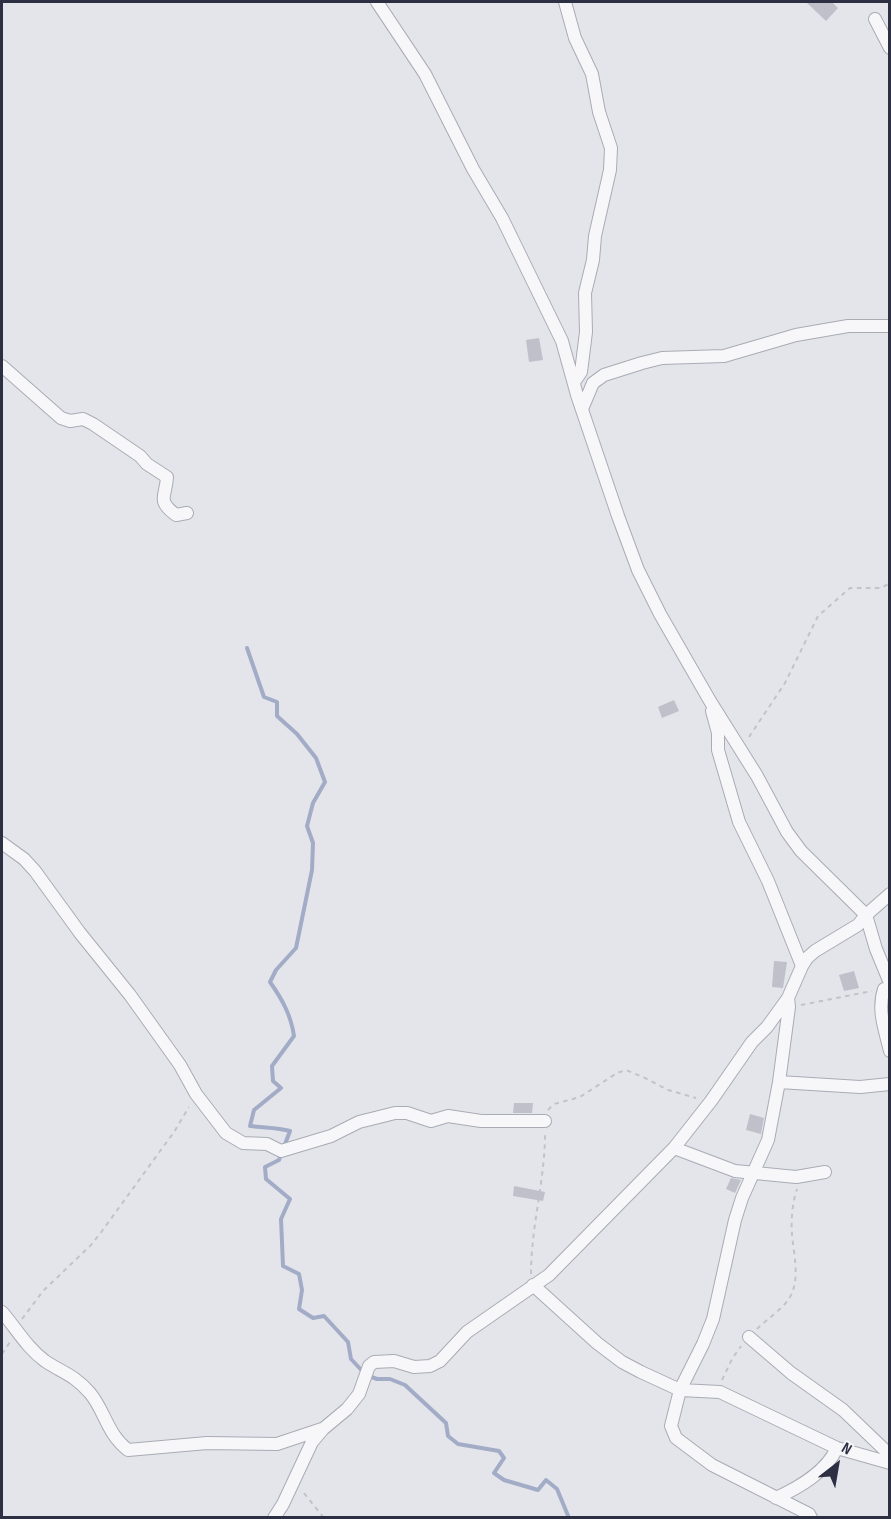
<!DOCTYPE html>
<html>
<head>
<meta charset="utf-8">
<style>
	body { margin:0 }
	#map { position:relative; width:891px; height:1519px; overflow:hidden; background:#e4e5eb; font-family:"Sofia Sans Condensed",sans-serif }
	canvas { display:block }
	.frame { position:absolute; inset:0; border:3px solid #2d3042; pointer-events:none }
	.north { position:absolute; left:807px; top:1435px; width:60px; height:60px; -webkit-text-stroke:4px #f4f5f8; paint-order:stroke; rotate:31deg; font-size:16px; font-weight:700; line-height:24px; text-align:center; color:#2d3042 }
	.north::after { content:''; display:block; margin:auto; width:21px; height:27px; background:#2d3042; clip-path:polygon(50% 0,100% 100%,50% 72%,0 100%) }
</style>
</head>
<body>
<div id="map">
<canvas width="891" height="1519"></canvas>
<div class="frame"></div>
<div class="north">N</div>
</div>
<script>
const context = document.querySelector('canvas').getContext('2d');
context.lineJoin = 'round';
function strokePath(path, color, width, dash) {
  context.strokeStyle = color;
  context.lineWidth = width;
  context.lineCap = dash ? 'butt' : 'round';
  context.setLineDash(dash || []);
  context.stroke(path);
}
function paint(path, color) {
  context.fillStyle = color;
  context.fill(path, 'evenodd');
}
strokePath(new Path2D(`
	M247,648L264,697L277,702V716L297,734L316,758L325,782L313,803L307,826L313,843L312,870L296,948L276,970L270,982C282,999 291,1015 294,1036L272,1066L273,1081L281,1088L254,1110L250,1126C264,1128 277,1127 290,1131L279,1160L265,1167L266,1179L290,1199L281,1219L283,1266L299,1274L302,1290L299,1309L313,1318L324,1316L348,1342L351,1359L366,1375L377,1379H390L405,1385L446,1423L448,1436L458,1444L499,1451L504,1458L494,1473L504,1480L538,1490L546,1480L557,1489L569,1518`), '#a3acc7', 4);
paint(new Path2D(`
	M806,2H832L838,8L826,21Z
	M539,338L543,360L529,362L526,340Z
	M674,700L679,711L662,718L658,707Z
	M774,961L787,962L783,988L772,987Z
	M854,971L859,988L844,991L839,975Z
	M514,1103H533L532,1113H513Z
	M750,1114L764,1118L761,1134L746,1130Z
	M731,1178L741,1180L735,1193L726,1189Z
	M514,1186L545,1192L543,1201L513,1196Z`), '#bfc0ca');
const minor = new Path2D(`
	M377,2L425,74L473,169L502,218L562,341L577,395L618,516L638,570L660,614L710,701L757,776L787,832L801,851L866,915L876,949L890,983
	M565,2L575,38L592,74L599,112L611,148L610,170L595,236L593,260L585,293L586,332L581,372L574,382
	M875,19L890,48
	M2,366L61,418L70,421L83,419L93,424L140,456L147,464L167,477C166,497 156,500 176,515L187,513
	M582,409L593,383L604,375L642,363L662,358L724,356L796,335L848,326H890
	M712,711L718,733V750L739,822L768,881L802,966
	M2,843L24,859L35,871L80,933L130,995L180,1065L196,1094L226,1133L243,1143L267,1144L281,1151L331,1136L359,1122L395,1113H407L431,1121L448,1116L481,1121H545
	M884,989C877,1010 885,1030 890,1051
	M788,998L789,1007L779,1082L768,1140L742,1198L735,1220L713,1319L703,1344L680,1390L671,1426L676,1438L712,1465L809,1514L811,1518
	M779,1082L860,1087L890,1084
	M674,1148L735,1171L796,1177L825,1172
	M533,1285L597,1343L622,1362L641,1372L680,1390L720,1392L837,1448L890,1463
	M2,1312C16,1328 27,1348 45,1361C63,1373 73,1374 90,1393C105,1411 107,1434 128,1450L207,1443L277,1444L322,1429
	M749,1337L791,1373L843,1410L890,1455
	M776,1498C800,1487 826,1472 837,1448
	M274,1518L283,1504L312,1442L323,1429L347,1409L359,1394L369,1366L374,1362L394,1361L414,1367L430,1366L440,1361L467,1332L549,1275L674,1148L711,1101L752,1042L767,1027L788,998L802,966L807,958L815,951L858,925L866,915L890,894`);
strokePath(minor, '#a9abb5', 14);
strokePath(new Path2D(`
	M749,737L785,683L818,616L850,588H881L890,583
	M801,1005L872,991
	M548,1110L554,1104L580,1097L617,1073L626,1070L645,1078L668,1090L696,1098
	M531,1274C531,1226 545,1181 545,1133
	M22,1319L43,1291L91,1245L102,1231L174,1132L189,1107
	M757,1329C767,1319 780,1311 788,1300C801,1282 794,1256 792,1235C791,1220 792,1204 797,1189
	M2,1354L10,1342
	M722,1380L732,1359L741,1346
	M304,1493L324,1518`), '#c2c3c9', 2, [4.5, 4.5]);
strokePath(minor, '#f7f7f9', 12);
</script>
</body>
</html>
